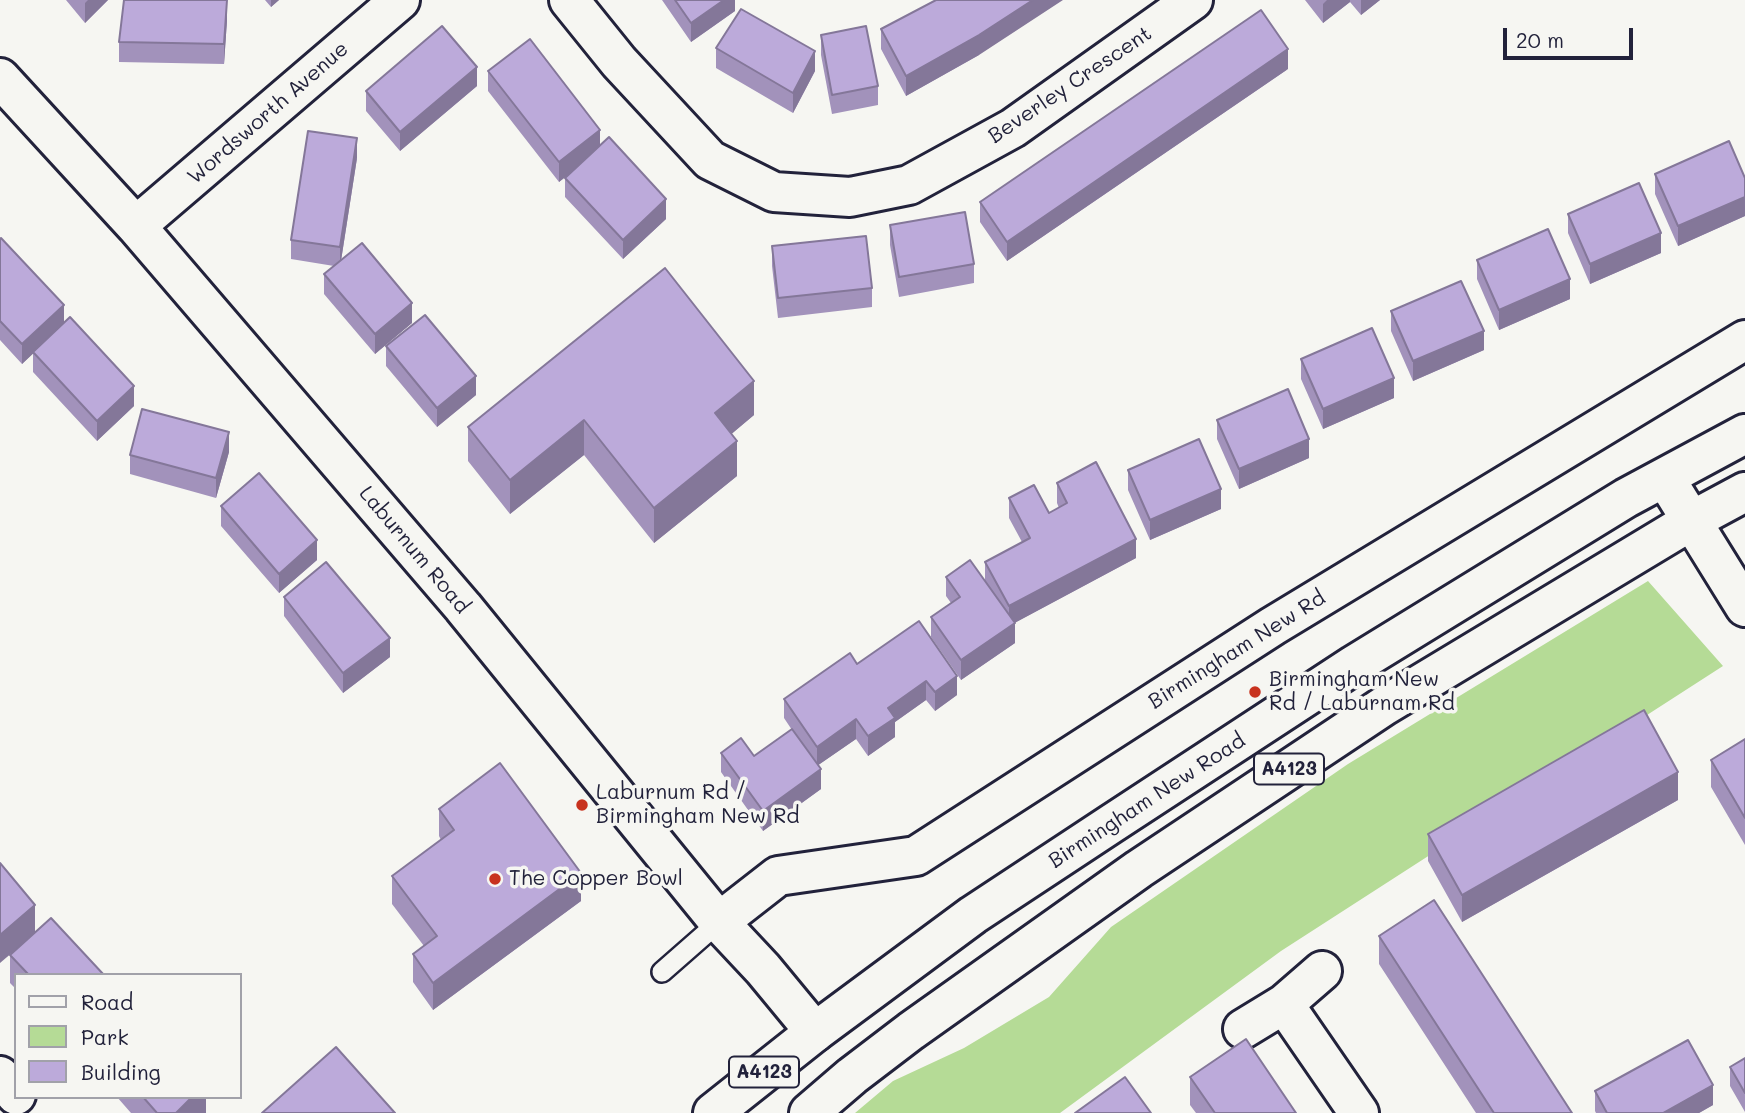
<!DOCTYPE html>
<html>
<head>
<meta charset="utf-8">
<style>
	body { margin:0 }
	#map { position:relative; width:1745px; height:1113px; overflow:hidden; background:#f6f6f2; font-family:Mali,sans-serif }
	canvas { display:block }
	.legend { position:absolute; left:14px; top:973px; width:228px; height:126px; box-sizing:border-box; background:#f6f6f2; border:2px solid #a1a1a9; margin:0; padding:9px 12px; list-style:none; font-size:21px; color:#22223b }
	.legend li { display:flex; align-items:center; gap:14px; height:35px }
	.legend b { width:35px; border:2px solid #a1a1a9 }
	.scale { position:absolute; left:1503px; top:28px; width:130px; height:32px; box-sizing:border-box; border:4px solid #22223b; border-top:0; padding-left:9px; font-size:21px; line-height:24px; white-space:nowrap; color:#22223b; -webkit-text-stroke:5px #f6f6f2; paint-order:stroke }
</style>
</head>
<body>
<div id="map">
<canvas width="1745" height="1113"></canvas>
<ul class="legend">
<li><b style="height:9px;background:#f6f6f2"></b>Road</li>
<li><b style="height:19px;background:#b5db96"></b>Park</li>
<li><b style="height:19px;background:#bcaada"></b>Building</li>
</ul>
<div class="scale">20 m</div>
</div>
<script>
const context = document.querySelector('canvas').getContext('2d');
context.lineJoin = 'round';
function paint(path, color) {
  context.fillStyle = color;
  context.fill(path, 'evenodd');
}
function strokePath(path, color, width, dash) {
  context.strokeStyle = color;
  context.lineWidth = width;
  context.lineCap = dash ? 'butt' : 'round';
  context.setLineDash(dash || []);
  context.stroke(path);
}
function drawText(font, color, halo, rows, align = 'center') {
  context.font = font + ' Mali,sans-serif';
  context.lineWidth = 7;
  context.setLineDash([]);
  context.textBaseline = 'middle';
  context.strokeStyle = halo;
  context.fillStyle = color;
  for (const [text, x, y, turn = 0] of rows) {
    context.save();
    context.translate(x, y);
    context.rotate((+turn || 0) * Math.PI / 180);
    context.textAlign = isNaN(turn) ? turn : align;
    if (halo) context.strokeText(text, 0, 0);
    context.fillText(text, 0, 0);
    context.restore();
  }
}
paint(new Path2D(`
	M1648,581L1723,666L1281,951L1060,1113H855L893,1081L964,1048L1049,997L1111,927L1348,764Z`), '#b5db96');
const lane = new Path2D(`
	M662,972L719,922`);
const street = new Path2D(`
	M569,0L619,62L710,160L774,192L850,197L909,185L1013,128L1193,0
	M0,78L136,226L463,607L719,922L763,969L815,1032
	M136,226L400,0
	M1665,478L1745,607
	M719,922L778,876L916,856L1273,626L1745,340
	M1284,1004L1359,1113
	M1243,1029L1284,1004L1322,971
	M0,1076L16,1095`);
const highway = new Path2D(`
	M713,1113L815,1032L973,915L1111,824L1354,665L1626,498L1745,434
	M809,1113L852,1076L911,1031L1139,869L1384,706L1691,521L1745,492`);
strokePath(lane, '#22223b', 24);
strokePath(street, '#22223b', 44);
strokePath(highway, '#22223b', 44);
strokePath(lane, '#f6f6f2', 19);
strokePath(street, '#f6f6f2', 38);
strokePath(highway, '#f6f6f2', 38);
paint(new Path2D(`
	M66,0H108L85,23Z
	M265,0H279L271,7Z
	M662,0H735V11L691,42Z
	M1305,0H1380L1361,15L1350,2L1323,23Z
	M227,20L224,64L119,62V42Z
	M881,29L979,55L906,96L881,49Z
	M821,35L878,86V105L832,114L821,55Z
	M716,48L815,71L793,113L716,68Z
	M1288,69L1007,261L980,222V202Z
	M488,71L600,145L666,219L623,259L565,197V178L570,173L559,182L488,91Z
	M477,86L400,151L366,111V91Z
	M357,158L341,261L412,323L375,354L324,294V274L334,266L291,259V240Z
	M1655,174L1745,178V216L1678,246L1655,194Z
	M1568,214L1661,253L1590,284L1568,233Z
	M890,225L974,264V283L899,297L890,245Z
	M0,239L64,323L134,406L97,441L33,372V353L22,364L0,340Z
	M772,246L872,288V307L778,318L772,266Z
	M1477,260L1570,299L1499,330L1477,279Z
	M665,268L754,415L731,434L737,476L654,543L584,455L510,514L468,461V427Z
	M1391,311L1484,350L1413,381L1391,331Z
	M386,346L476,395L437,427L386,366Z
	M1301,359L1394,398L1323,429L1301,379Z
	M1217,420L1309,458L1239,489L1217,439Z
	M229,452L216,498L130,474V455Z
	M1128,470L1221,509L1150,540L1128,490Z
	M1057,483L1136,558L1014,623L1015,643L961,680L931,637V617L951,603L946,596V577L985,581V562L1022,542L1009,518V498L1049,513L1059,508L1057,503Z
	M221,506L317,560L279,593L221,526Z
	M284,597L390,657L343,693L284,616Z
	M919,621L957,695L935,711L926,700L895,722V737L868,756L856,739L818,765L821,789L763,831L721,772V753L754,756L792,730L784,718V699L857,664Z
	M1745,739V845L1711,787V760Z
	M1678,800L1462,922L1428,861V834Z
	M439,809L581,901L433,1010L413,982V954L424,946L392,904V876L441,840L439,836Z
	M35,932L104,975H16V989L10,983V955L31,936L0,963Z
	M1379,936L1572,1113H1476L1379,964Z
	M1745,1058V1112L1730,1086V1067Z
	M1190,1077L1296,1113H1196L1190,1105Z
	M1595,1091L1713,1105L1699,1113H1596L1595,1111Z
	M117,1097H206V1113H131Z`), '#a292bb');
paint(new Path2D(`
	M88,0H108L85,23V3Z
	M227,0V20L224,64V44Z
	M271,0H279L271,7Z
	M724,0H735V11L691,42V23Z
	M1033,0H1063L979,55L906,96V76Z
	M1327,0H1350V2L1323,23V4Z
	M1361,0H1380L1361,15Z
	M1288,49V69L1007,261V242Z
	M815,51V71L793,113V93Z
	M477,67V86L400,151V132Z
	M600,130V150L559,182V162Z
	M357,138V158L340,267V247Z
	M1745,197V216L1678,246V226Z
	M666,199V219L623,259V240Z
	M1661,233V253L1590,284V264Z
	M1570,279V299L1499,330V310Z
	M412,303V323L375,354V334Z
	M64,305V325L22,364V344Z
	M1484,331V350L1413,381V361Z
	M476,376V395L437,427V408Z
	M1394,378V398L1323,429V409Z
	M754,381V415L715,448V413Z
	M134,386V406L97,441V421Z
	M584,420V455L510,514V480Z
	M229,432V452L216,498V478Z
	M1309,439V458L1239,489V469Z
	M737,441V476L654,543V508Z
	M1221,489V509L1150,540V520Z
	M1136,539V558L1009,626V606Z
	M317,540V560L279,593V574Z
	M1015,623V643L961,680V660Z
	M390,638V657L343,693V673Z
	M957,676V695L935,711V692Z
	M926,681V700L895,722V737L868,756V736L888,708Z
	M856,719V739L817,766V747Z
	M821,769V789L763,831V811Z
	M1678,772V800L1462,922V895Z
	M581,873V901L433,1010V983Z
	M35,905V933L0,963V935Z
	M1713,1085V1105L1699,1113H1663Z
	M192,1097H206V1113H176Z`), '#847799');
const building = new Path2D(`
	M124,0H227L224,44L119,42Z
	M675,0H724L691,23Z
	M936,0H1033L979,35L906,76L881,29Z
	M741,9L815,51L793,93L716,48Z
	M1261,10L1288,49L1007,242L980,202Z
	M442,26L477,67L400,132L366,91Z
	M866,26L878,86L832,95L821,35Z
	M530,39L600,130L559,162L488,71Z
	M308,131L357,138L340,247L291,240Z
	M609,137L666,199L623,240L565,178Z
	M1729,141L1745,178V197L1678,226L1655,174Z
	M1639,183L1661,233L1590,264L1568,214Z
	M965,212L974,264L899,277L890,225Z
	M1548,229L1570,279L1499,310L1477,260Z
	M866,236L872,288L778,298L772,246Z
	M1,238L64,305L22,344L0,321V239Z
	M362,243L412,303L375,334L324,274Z
	M665,268L754,381L715,413L737,441L654,508L584,420L510,480L468,427Z
	M1461,281L1484,331L1413,361L1391,311Z
	M425,315L476,376L437,408L386,346Z
	M70,317L134,386L97,421L33,352Z
	M1372,328L1394,378L1323,409L1301,359Z
	M1288,389L1309,439L1239,469L1217,420Z
	M142,409L229,432L216,478L130,455Z
	M1199,439L1221,489L1150,520L1128,470Z
	M1096,462L1136,539L1009,606L985,562L1030,538L1009,498L1034,485L1049,513L1067,503L1057,483Z
	M259,473L317,540L279,574L221,506Z
	M970,560L1015,623L961,660L931,617L960,597L946,577Z
	M326,562L390,638L343,673L284,597Z
	M919,621L957,676L935,692L926,681L888,708L895,718L868,736L856,719L817,747L784,699L850,653L857,664Z
	M1644,710L1678,772L1462,895L1428,834Z
	M792,729L821,769L763,811L721,753L741,738L754,756Z
	M1745,739V818L1711,760Z
	M500,763L581,873L433,983L413,954L437,936L392,876L454,830L439,809Z
	M0,863L35,905L0,935Z
	M1434,900L1572,1113H1494L1379,936Z
	M51,918L104,975H29L10,955Z
	M1246,1039L1296,1113H1215L1190,1077Z
	M1688,1040L1713,1085L1663,1113H1607L1595,1091Z
	M336,1047L395,1113H262Z
	M1745,1058V1093L1730,1067Z
	M1125,1077L1151,1113H1075Z
	M143,1097H192L176,1113H157Z`);
paint(building, '#bcaada');
strokePath(building, '#847799', 2);
for (const [x, y, r, color] of [
	[1255,692,7,"#c8321e"],
	[582,805,7,"#c8321e"],
	[495,879,7,"#c8321e"]
]) {
  const dot = new Path2D();
  dot.arc(x, y, r, 0, 2 * Math.PI);
  context.fillStyle = color;
  context.fill(dot);
  strokePath(dot, '#f6f6f2', 2.5);
}
for (const [x, y, w] of [
	[1289,769,70],
	[764,1072,70]
]) {
  const box = new Path2D();
  box.roundRect(x - w / 2, y - 15.5, w, 31, 5);
  context.fillStyle = '#f6f6f2';
  context.fill(box);
  strokePath(box, '#22223b', 2);
}
drawText('bold 19px', '#22223b', null, [
	["A4123",1289,769],
	["A4123",764,1072]
]);
drawText('21px', '#22223b', '#f6f6f2', [
	["Beverley Crescent",1070,85,-34],
	["Wordsworth Avenue",268,113,-41],
	["Laburnum Road",414,550,50],
	["Birmingham New Rd",1237,650,-32],
	["Birmingham New Road",1147,801,-33]
]);
drawText('21px', '#22223b', '#f6f6f2', [
	["Birmingham New",1269,680],
	["Rd / Laburnam Rd",1269,704],
	["Laburnum Rd /",596,793],
	["Birmingham New Rd",596,817],
	["The Copper Bowl",509,879]
], 'left');
</script>
</body>
</html>
